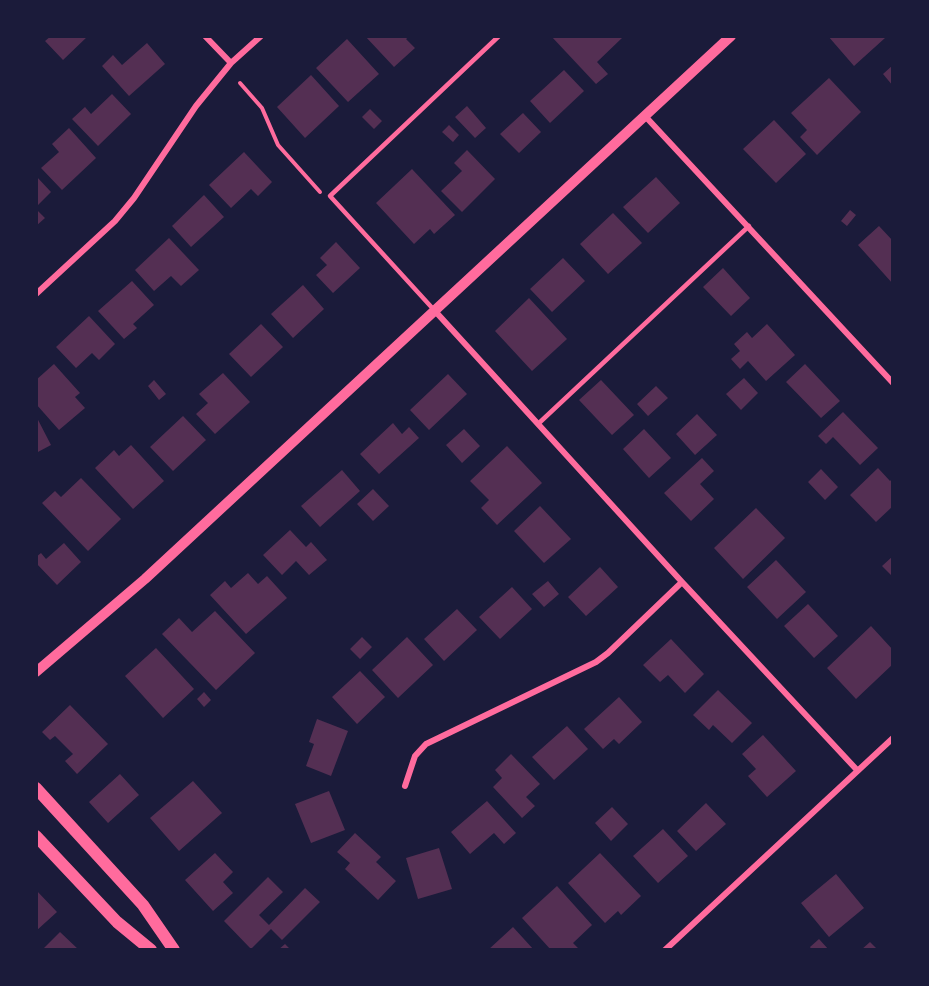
<!DOCTYPE html>
<html>
<head>
<meta charset="utf-8">
<style>
  body { margin:0 }
  #map { position:relative; width:929px; height:986px; overflow:hidden; background:#1b1b3a; font-family:"Archivo Narrow",sans-serif }
  canvas { display:block }
  .frame { position:absolute; inset:0; border:38px solid #1b1b3a; pointer-events:none }
</style>
</head>
<body>
<div id="map">
<canvas width="929" height="986"></canvas>
<div class="frame"></div>
</div>
<script>
const ctx = document.querySelector('canvas').getContext('2d');
ctx.lineJoin = 'round';
function fillPath(path, color) {
  ctx.fillStyle = color;
  ctx.fill(path, 'evenodd');
}
function strokePath(path, color, width, dash) {
  ctx.strokeStyle = color;
  ctx.lineWidth = width;
  ctx.lineCap = dash ? 'butt' : 'round';
  ctx.setLineDash(dash || []);
  ctx.stroke(path);
}
fillPath(new Path2D(`
  M51,36H88L63,60L45,41Z
  M365,36H410L406,39L415,48L394,67Z
  M551,36H620L622,38L597,62L608,74L596,84Z
  M828,36H884L885,38L854,66Z
  M347,39L379,74L348,102L316,68Z
  M147,43L165,64L129,96L102,66L113,55L122,65Z
  M893,65V86L883,74Z
  M564,70L584,91L550,123L530,101Z
  M311,75L339,106L305,138L277,107Z
  M829,78L861,112L817,155L800,137L807,130L791,113Z
  M112,94L131,114L98,146L72,119L85,107L91,114Z
  M467,106L486,128L475,138L455,117Z
  M370,109L382,121L374,129L362,117Z
  M523,113L541,132L519,153L500,134Z
  M774,120L806,154L776,183L743,149Z
  M449,125L459,135L453,142L442,132Z
  M69,128L96,158L62,190L41,168L59,152L52,144Z
  M467,150L495,179L462,212L441,191L462,171L454,163Z
  M244,152L272,182L258,196L251,189L231,208L209,185Z
  M412,169L455,215L434,234L430,229L414,244L376,203Z
  M36,176L51,192L36,207Z
  M656,177L680,203L648,233L623,207Z
  M204,195L224,217L191,247L172,226Z
  M36,209L45,218L36,226Z
  M850,210L856,215L847,226L841,221Z
  M613,213L642,243L608,274L580,244Z
  M879,226L893,241V284L858,245Z
  M169,238L199,270L181,286L171,276L154,291L135,270Z
  M336,242L360,268L333,293L316,275L327,265L320,258Z
  M563,258L585,281L552,312L530,289Z
  M723,268L750,298L731,316L703,287Z
  M132,281L154,305L133,324L137,328L124,339L98,311Z
  M303,285L324,309L293,338L271,314Z
  M529,298L567,339L532,371L495,331Z
  M89,316L115,344L99,360L92,353L76,368L56,347Z
  M261,324L283,347L251,377L229,354Z
  M767,324L795,355L766,381L748,361L740,369L731,359L740,351L734,344L747,332L752,338Z
  M54,364L80,393L75,397L85,408L59,430L36,404V380Z
  M805,364L840,401L821,418L786,382Z
  M223,373L250,402L215,434L196,414L208,403L199,394Z
  M448,374L467,394L429,430L410,410Z
  M744,378L758,393L741,410L726,394Z
  M154,380L166,394L159,400L148,386Z
  M601,380L634,415L612,435L579,400Z
  M656,386L668,398L648,416L637,404Z
  M843,412L878,448L860,465L833,437L826,444L818,436Z
  M697,414L717,435L695,455L676,434Z
  M36,416L51,445L36,453Z
  M183,416L206,440L173,471L150,447Z
  M393,423L402,434L409,427L419,438L379,474L360,454Z
  M464,429L480,446L462,463L446,445Z
  M644,429L671,458L649,478L623,449Z
  M131,445L164,481L133,509L95,468L114,450L119,456Z
  M507,446L542,483L497,525L481,508L489,500L470,481Z
  M702,458L714,471L700,484L714,499L691,521L664,493Z
  M878,468L890,481L893,478V506L876,522L850,495Z
  M821,469L838,487L825,500L808,482Z
  M342,470L360,491L320,527L301,506Z
  M81,478L121,519L88,551L42,503L55,491L61,497Z
  M373,489L389,506L373,521L357,504Z
  M540,506L571,539L544,563L514,531Z
  M756,508L785,538L743,579L714,548Z
  M290,530L306,547L311,542L327,560L309,575L296,561L282,575L263,555Z
  M64,543L81,562L57,585L36,563V557L41,553L46,559Z
  M893,556V577L882,566Z
  M776,560L806,592L777,619L747,587Z
  M600,567L618,587L586,616L568,597Z
  M248,573L258,584L267,576L287,598L246,634L210,595L225,581L231,588Z
  M548,581L559,594L544,607L532,594Z
  M512,587L532,609L500,639L479,617Z
  M808,604L838,636L814,658L784,626Z
  M457,609L477,630L444,661L424,639Z
  M215,611L255,653L216,690L162,634L179,618L192,632Z
  M871,626L893,650V664L856,699L827,668Z
  M362,637L372,647L360,659L350,649Z
  M407,637L433,665L398,698L372,670Z
  M671,639L704,674L685,693L668,675L660,682L643,665Z
  M156,648L194,689L163,718L125,676Z
  M360,671L385,697L357,724L332,697Z
  M718,690L752,723L732,743L713,725L709,730L693,715Z
  M204,692L211,700L204,707L197,699Z
  M619,697L642,722L619,744L614,739L603,749L584,729Z
  M70,705L108,744L77,774L65,761L73,754L55,736L50,740L42,732Z
  M317,719L348,731L331,776L306,766L314,744L309,742Z
  M567,726L588,749L554,780L532,757Z
  M763,735L796,771L767,797L748,776L756,769L742,754Z
  M511,754L540,784L526,797L535,806L522,818L493,787L502,778L495,770Z
  M120,774L139,795L108,823L89,802Z
  M193,781L222,813L179,851L150,818Z
  M329,791L345,830L311,843L295,804Z
  M487,801L516,833L504,844L494,833L470,854L451,832Z
  M706,803L726,824L696,851L677,831Z
  M612,807L628,824L611,841L595,823Z
  M663,829L688,856L658,883L633,856Z
  M355,833L381,857L376,862L396,881L378,900L345,869L350,863L337,852Z
  M439,848L452,889L418,899L406,858Z
  M215,853L233,872L223,882L233,893L213,911L185,880Z
  M600,853L641,896L621,915L618,911L605,923L568,883Z
  M836,874L864,908L829,937L801,903Z
  M268,877L283,892L259,915L269,925L305,888L320,902L282,940L271,929L251,949L224,921Z
  M557,886L592,925L573,943L580,950H551L522,918Z
  M36,890L57,912L36,931Z
  M513,927L534,950H488Z
  M60,932L79,950H42Z
  M819,939L829,950H812L810,947Z
  M870,942L878,950H861Z
  M285,944L291,950H278Z`), '#542f53');
strokePath(new Path2D(`
  M240,83L262,108L278,145L320,192`), '#ff6b9d', 4);
strokePath(new Path2D(`
  M435,311L330,196L499,36
  M538,424L749,226`), '#ff6b9d', 4.5);
strokePath(new Path2D(`
  M205,36L231,63
  M645,116L893,383
  M36,294L115,221L134,198L196,106L231,63L261,36
  M435,311L682,582L857,770
  M405,786L415,756L426,744L596,662L608,653L682,582
  M665,950L893,738`), '#ff6b9d', 6);
strokePath(new Path2D(`
  M36,672L145,579L731,36`), '#ff6b9d', 10);
strokePath(new Path2D(`
  M36,788L143,905L174,950
  M36,836L117,922L151,950`), '#ff6b9d', 12);
</script>
</body>
</html>
